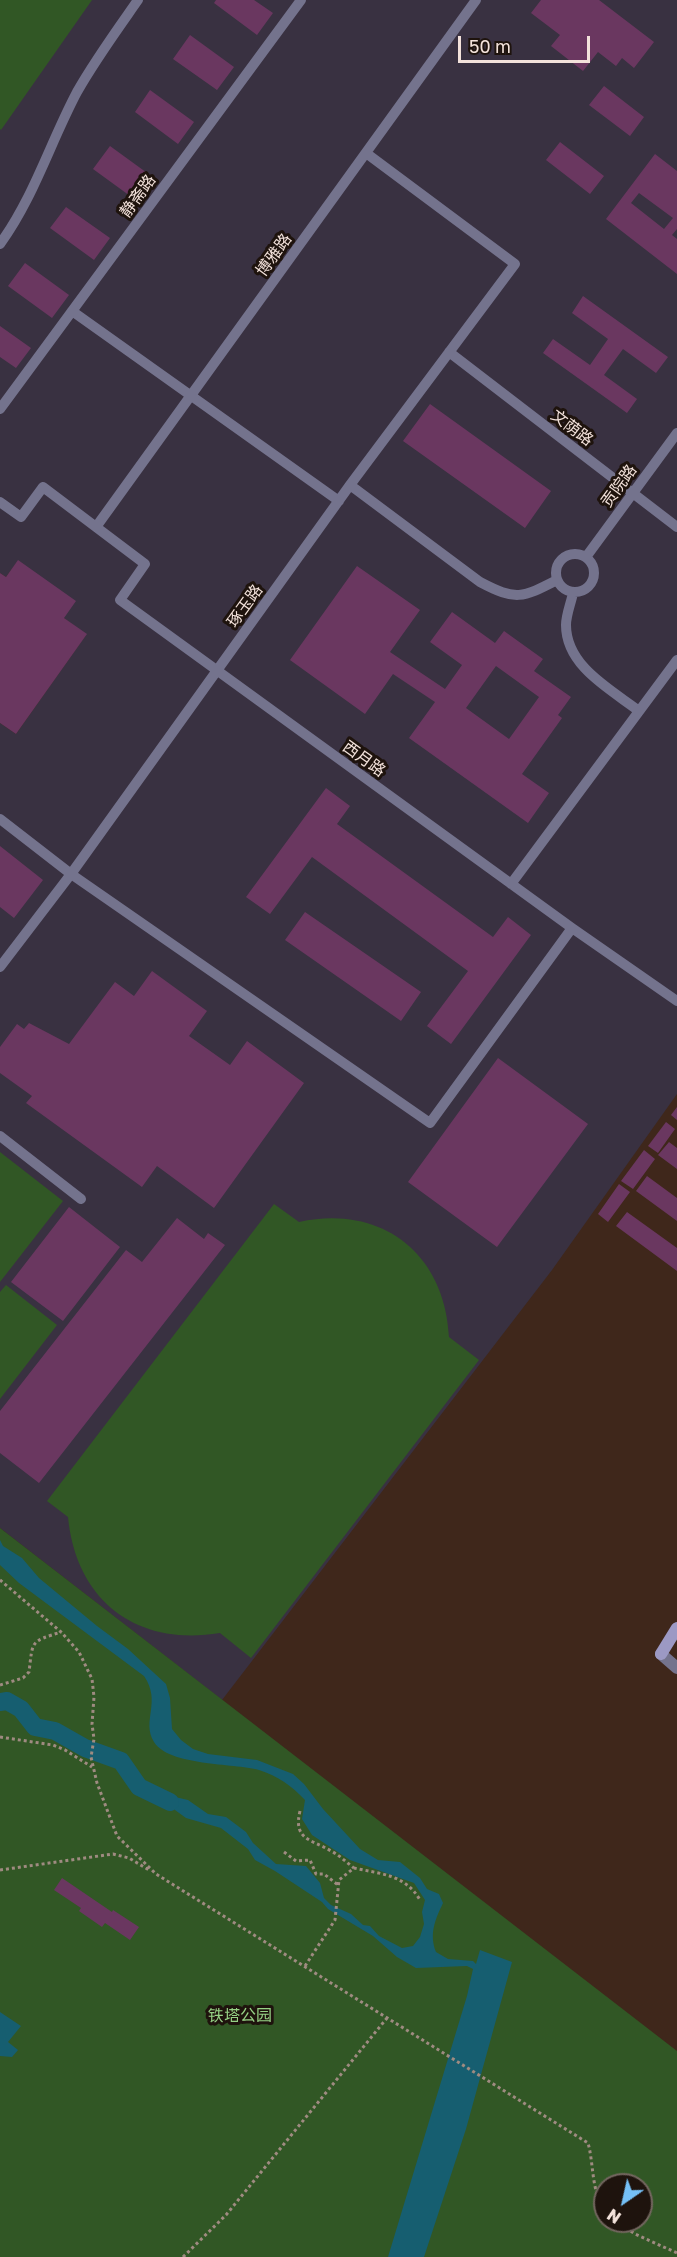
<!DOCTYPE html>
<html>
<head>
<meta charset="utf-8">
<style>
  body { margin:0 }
  #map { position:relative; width:677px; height:2257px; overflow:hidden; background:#3f271b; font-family:"Golos Text",sans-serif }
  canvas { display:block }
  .north { position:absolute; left:593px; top:2173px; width:60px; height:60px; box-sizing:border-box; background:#1e130d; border:2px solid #73665f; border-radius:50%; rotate:214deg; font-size:16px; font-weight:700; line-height:24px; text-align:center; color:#f3e2db }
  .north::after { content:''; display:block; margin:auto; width:21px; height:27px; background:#75c0f6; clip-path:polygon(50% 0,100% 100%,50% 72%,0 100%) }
  .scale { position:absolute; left:458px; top:36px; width:132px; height:27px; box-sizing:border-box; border:3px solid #f3e2db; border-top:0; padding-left:8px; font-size:18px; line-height:21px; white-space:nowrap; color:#f3e2db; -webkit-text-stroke:4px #1e130d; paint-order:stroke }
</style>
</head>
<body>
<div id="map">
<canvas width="677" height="2257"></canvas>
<div class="north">N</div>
<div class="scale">50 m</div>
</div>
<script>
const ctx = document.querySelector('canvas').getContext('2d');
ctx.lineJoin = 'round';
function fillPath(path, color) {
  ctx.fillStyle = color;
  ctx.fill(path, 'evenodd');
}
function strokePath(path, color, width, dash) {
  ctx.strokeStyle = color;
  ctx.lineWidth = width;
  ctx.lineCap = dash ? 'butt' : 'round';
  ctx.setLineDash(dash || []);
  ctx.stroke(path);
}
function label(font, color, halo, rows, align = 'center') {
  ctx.font = font + ' "Golos Text","Noto Sans SC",sans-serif';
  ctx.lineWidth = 6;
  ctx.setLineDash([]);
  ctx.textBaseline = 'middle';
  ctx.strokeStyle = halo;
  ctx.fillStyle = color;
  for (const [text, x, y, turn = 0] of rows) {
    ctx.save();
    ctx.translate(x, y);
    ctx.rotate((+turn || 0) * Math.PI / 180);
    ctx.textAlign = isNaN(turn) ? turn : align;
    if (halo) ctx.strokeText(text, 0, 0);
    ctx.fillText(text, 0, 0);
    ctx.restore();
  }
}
fillPath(new Path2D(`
  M0,0H677V1094L552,1270L222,1700L0,1528V723L16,734L86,635L64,618L18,561L6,577L0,573Z`), '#393141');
fillPath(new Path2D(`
  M0,0H92L1,130L0,129Z
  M0,1152L63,1201L0,1282Z
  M274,1204L299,1222C381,1204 445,1253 449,1337L479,1360L251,1658L220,1633C137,1647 76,1601 68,1517L47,1501Z
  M6,1285L57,1325L0,1399V1292Z
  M0,1528L677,2051V2257H0ZM605,2185H641V2221H605Z`), '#315725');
fillPath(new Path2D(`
  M0,1540L3,1546L22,1558L39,1578L97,1626L128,1649L166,1684L170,1698L172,1729L181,1740L193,1749L208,1754L257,1760L293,1774L304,1784L323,1809L360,1849L378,1860L400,1862L420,1878L427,1889L439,1894L443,1903C435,1920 429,1934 436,1952L448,1959L473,1961L476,1964L480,1950L512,1962L466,2129L424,2257H388L467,1996L473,1969L467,1966L416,1968L397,1957L373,1936L328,1909L322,1902L275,1871L255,1860L248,1849L221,1828L186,1818L175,1810L170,1802L175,1797L188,1800L208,1814L226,1817L246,1832L253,1843L276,1864L306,1866L320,1883L324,1898L331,1905L351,1914L363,1925L370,1926L379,1936L402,1948L413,1946L420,1937L424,1924L422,1912L425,1900L414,1883L350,1860L312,1835L302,1819L305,1800C292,1786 278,1776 259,1770C233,1763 169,1766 154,1742C141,1721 162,1702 144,1676L19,1583L0,1565Z
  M0,2012L21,2026L8,2042L18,2050L12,2057L0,2056Z`), '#165e70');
strokePath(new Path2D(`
  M0,1702L7,1701L21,1709L35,1727L55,1731L85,1748L121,1761L139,1787L170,1802`), '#165e70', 18);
fillPath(new Path2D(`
  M216,0H254L273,13L257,35L214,3Z
  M541,0H599L654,42L634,68L622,58L616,66L598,52L583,71L551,46L560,35L531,13Z
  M190,35L234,67L217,90L173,59Z
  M604,86L644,117L630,136L589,105Z
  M150,90L194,122L178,144L135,112Z
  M560,142L604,176L590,194L546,160Z
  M110,146L154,178L137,201L93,169Z
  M655,154L677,171V229L672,235L677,239V274L606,219ZM639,193L673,218L664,229L631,203Z
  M66,207L110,238L94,260L50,228Z
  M25,263L69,295L52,318L8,286Z
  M583,296L668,357L656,373L623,349L604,375L637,399L627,413L543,353L553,339L590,365L608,339L572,313Z
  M0,326L31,348L16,368L0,357Z
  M430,404L551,491L525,528L403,441Z
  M18,560L76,601L64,618L87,634L16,734L0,723V573L6,577Z
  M357,566L420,610L390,652L445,689L462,665L430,642L452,612L495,643L504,631L543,659L534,671L571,697L558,715L562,718L522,774L549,793L528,823L409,738L435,702L393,674L365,714L290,660ZM496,666L539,697L509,739L466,708Z
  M326,788L350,806L337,824L493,937L508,917L531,935L451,1044L427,1026L468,971L312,857L270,914L246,897Z
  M0,846L43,880L14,918L0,907Z
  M305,912L421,992L401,1021L285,940Z
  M152,971L207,1011L189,1036L230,1065L247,1041L304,1083L214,1208L157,1166L142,1187L26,1103L32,1096L0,1073V1047L17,1024L24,1029L29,1023L69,1044L115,982L134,996Z
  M498,1058L588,1124L497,1247L408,1182Z
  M677,1107V1120L671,1115Z
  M666,1122L675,1129L658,1153L648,1146Z
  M669,1142L677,1148V1169L658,1155Z
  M644,1150L655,1159L633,1189L621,1181Z
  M647,1176L677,1198V1221L636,1191Z
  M619,1184L630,1192L608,1222L598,1214Z
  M69,1207L120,1247L63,1321L11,1282Z
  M627,1212L677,1248V1271L616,1226Z
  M177,1218L204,1239L208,1233L225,1245L39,1483L0,1453V1411L126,1250L142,1262Z
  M62,1878L112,1912L113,1910L139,1927L130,1940L105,1923L102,1927L79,1911L81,1908L54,1890Z`), '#6a3760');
strokePath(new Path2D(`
  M0,1580L61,1632L79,1652L92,1679L94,1697L92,1724L94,1739L91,1757L97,1783L117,1836L156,1874L588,2143C594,2164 591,2192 605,2210
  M0,1685L23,1678L29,1672C33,1640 30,1642 61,1632
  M0,1737L53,1745L65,1750L92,1767
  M300,1811C293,1840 311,1839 331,1851C339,1855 346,1862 354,1868
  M284,1852L296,1861L310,1860L316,1874H324L338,1885
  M0,1870L113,1854L129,1858L149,1870
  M305,1966L335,1920L339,1880L354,1868C380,1874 405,1874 420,1900
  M616,2221L635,2234L677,2253
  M183,2257L226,2215L387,2018`), '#9f8b81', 3, [3, 3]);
strokePath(new Path2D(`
  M0,244C34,197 50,143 77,92C95,60 117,30 138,0
  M72,311L339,501
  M449,352L677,527
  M0,409L301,0
  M350,485L480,582C516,601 522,598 557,580
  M0,502L21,517L43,487L145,564L120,600L572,928L677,1001
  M96,527L476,0
  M556 573a19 19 0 1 1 38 0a19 19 0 1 1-38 0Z
  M586,557L677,433
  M573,593C571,603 566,615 566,625C566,666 610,689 639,711
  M0,819L71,874L430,1123L572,928
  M511,884L677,660
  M0,967L71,874L350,485L515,264L366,153
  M0,1136L81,1199`), '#74738d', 10);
strokePath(new Path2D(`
  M661,1654L677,1668`), '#74738d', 12);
strokePath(new Path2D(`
  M661,1654L677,1628`), '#9c99c4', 12);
label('16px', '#f3e2db', '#1e130d', [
  ["静斋路",138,196,-54],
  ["博雅路",274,255,-54],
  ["文荫路",572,428,37],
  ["贡院路",619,486,-54],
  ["琢玉路",245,606,-54],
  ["西月路",364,759,36]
]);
label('16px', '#96d285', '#1e130d', [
  ["铁塔公园",240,2016]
]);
</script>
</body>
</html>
